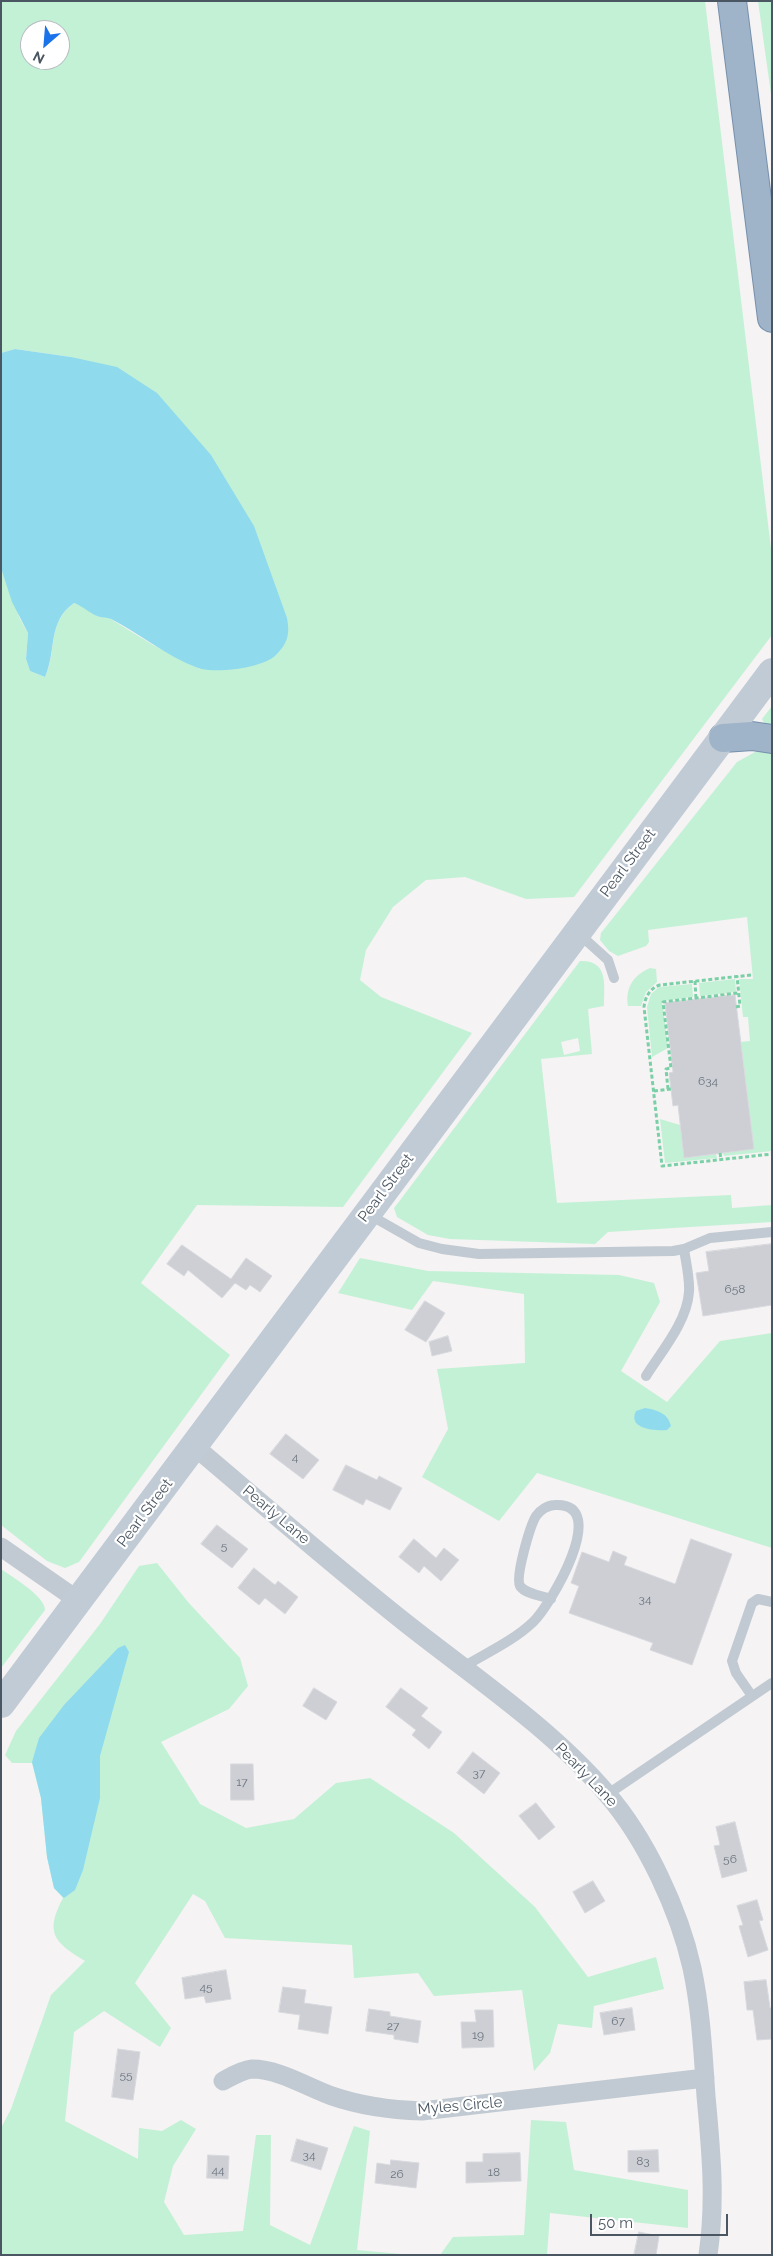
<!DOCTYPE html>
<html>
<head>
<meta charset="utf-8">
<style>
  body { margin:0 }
  #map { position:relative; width:773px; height:2256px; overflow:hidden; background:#f5f3f3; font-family:Raleway,sans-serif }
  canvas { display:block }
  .frame { position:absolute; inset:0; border:2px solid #4a5661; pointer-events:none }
  .north { position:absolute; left:20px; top:20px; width:50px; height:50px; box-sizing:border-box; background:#fff; border:1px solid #b7bbc0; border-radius:50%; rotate:207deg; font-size:14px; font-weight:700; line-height:20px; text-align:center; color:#4a5661 }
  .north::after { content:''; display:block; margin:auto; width:18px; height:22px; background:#1a73e8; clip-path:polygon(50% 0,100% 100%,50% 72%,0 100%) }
  .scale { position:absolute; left:590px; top:2214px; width:138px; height:22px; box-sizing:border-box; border:2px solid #4a5661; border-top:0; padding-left:6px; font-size:15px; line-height:18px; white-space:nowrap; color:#4a5661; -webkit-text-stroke:4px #fff; paint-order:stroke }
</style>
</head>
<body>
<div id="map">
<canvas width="773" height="2256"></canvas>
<div class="frame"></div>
<div class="north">N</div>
<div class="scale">50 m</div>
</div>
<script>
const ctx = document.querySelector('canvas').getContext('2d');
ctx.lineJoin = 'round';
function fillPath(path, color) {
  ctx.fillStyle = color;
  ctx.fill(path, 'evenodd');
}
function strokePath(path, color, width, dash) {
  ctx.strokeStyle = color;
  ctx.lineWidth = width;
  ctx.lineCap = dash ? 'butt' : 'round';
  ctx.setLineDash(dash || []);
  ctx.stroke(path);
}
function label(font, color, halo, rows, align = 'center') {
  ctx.font = font + ' Raleway,sans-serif';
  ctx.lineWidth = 4.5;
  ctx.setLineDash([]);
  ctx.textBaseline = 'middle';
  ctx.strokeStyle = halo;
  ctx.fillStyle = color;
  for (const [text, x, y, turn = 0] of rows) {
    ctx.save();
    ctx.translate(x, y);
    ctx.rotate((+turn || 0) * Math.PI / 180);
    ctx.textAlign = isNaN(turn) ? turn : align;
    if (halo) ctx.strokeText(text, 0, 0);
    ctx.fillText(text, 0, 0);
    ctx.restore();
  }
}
fillPath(new Path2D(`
  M1,1H705L772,557V635L574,897L526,899L465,877L426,880L393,907L366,950L360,980L381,997L472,1033L343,1207L197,1205L141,1283L230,1355L79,1562L65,1568L47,1561L1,1525V568L20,619L28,633L26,659L30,671L45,677C58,649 46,624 74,603L90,610L97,616L109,618L153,645L200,669L71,357L15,349L1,353ZM30,30H60V60H30Z
  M758,1H772V101Z
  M772,706V728L766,727L762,719Z
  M765,750L772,751V1151L724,1156L723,1153L754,1149L741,1042L750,1041L748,1017H743L739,979H753L747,917L648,930L649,942L646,946L618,956L609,951L600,940L601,933L737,762L755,752Z
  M580,961C609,960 604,985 604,1006L588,1009L592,1054L541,1059L557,1203L731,1195L732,1208L772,1205V1222L608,1232L595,1244L450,1239L428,1235L397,1217L394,1208L398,1203ZM578,1038L580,1051L564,1055L561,1042Z
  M650,968L656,969L657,982L646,992L641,1006H628C625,989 633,975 650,968Z
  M735,979L736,992L700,996L699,983Z
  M692,984L693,997L662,1001L668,1048L652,1057L647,1007L651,994L659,987Z
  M660,1119L680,1125L684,1158L716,1154L717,1158L665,1163Z
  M360,1258L428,1271L619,1275L654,1283L660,1302L621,1371L667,1402L720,1341L772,1333V1548L537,1473L499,1521L422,1477L448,1429L437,1369L525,1363L524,1294L433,1281L412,1310L338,1293Z
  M157,1563L188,1602L240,1658L248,1686L229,1709L161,1742L200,1804L246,1828L294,1819L336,1783L370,1778L454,1833L535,1907L588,1977L656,1957L664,1989L594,2006L592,2028L558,2024L550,2053L534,2071L522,1990L434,1996L418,1973L354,1978L352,1945L225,1938L205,1901L193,1894L135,1983L171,2028L160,2047L104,2011L74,2032L65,2121L138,2159L139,2128L162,2131L181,2120L196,2129L173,2166L164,2202L184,2235L243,2231L256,2135H271L270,2225L310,2245L354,2126L370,2131L357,2250L412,2255H1V2128L11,2109L51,1995L85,1961C53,1942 45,1932 63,1898L54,1888L47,1857L41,1798L32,1763H12L5,1755L16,1731L100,1624L139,1566Z
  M1,1569C12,1577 45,1596 45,1610L1,1668Z
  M531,2120L566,2122L574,2170L688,2190V2228L550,2213L547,2255H440L453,2237L524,2235Z`), '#c3f1d5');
fillPath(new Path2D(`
  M15,349L71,357L117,367L157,393L211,455L254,526L287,618C290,634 288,643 276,655C263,668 216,674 198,668C167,657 141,634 111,619C107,617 101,618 97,616C88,612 84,607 74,603C47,622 57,650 45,677L30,671L26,659L28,633L12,602L1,568V353Z
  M645,1408C657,1410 668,1413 671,1426L667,1430C655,1431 627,1429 636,1411Z
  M125,1645L129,1652L100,1756V1798L83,1870L75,1890L64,1898L54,1888L47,1857L41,1798L32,1762L39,1738L64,1705L118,1648Z`), '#90daee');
const building = new Path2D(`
  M735,995L754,1149L684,1158L678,1105L673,1106L669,1073L673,1072L665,1003Z
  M772,1244V1305L703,1316L696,1273L709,1271L706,1252Z
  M182,1245L231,1279L246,1258L272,1276L260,1292L250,1285L246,1290L235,1283L222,1298L188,1270L184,1276L167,1264Z
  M425,1301L445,1313L426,1342L405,1330Z
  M448,1336L452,1351L432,1356L429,1342Z
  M286,1434L319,1460L303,1479L270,1454Z
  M346,1465L377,1480L379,1476L402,1488L390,1510L366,1499L363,1505L333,1490Z
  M217,1525L248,1549L232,1568L201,1544Z
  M414,1539L436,1558L444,1548L459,1560L441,1581L424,1566L419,1573L399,1557Z
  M691,1539L732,1554L692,1665L650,1650L653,1643L569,1613L579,1586L571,1583L582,1552L609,1562L613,1551L627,1557L624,1565L675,1584Z
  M254,1568L275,1585L278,1581L298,1597L285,1614L265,1598L259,1605L238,1588Z
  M314,1688L337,1702L326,1720L303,1706Z
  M401,1688L428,1708L421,1716L442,1732L429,1749L412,1735L416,1730L386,1707Z
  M473,1752L500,1773L484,1794L457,1773Z
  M231,1764H253L254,1800H231Z
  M536,1803L555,1827L539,1840L519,1816Z
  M735,1822L747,1871L722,1878L714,1846L720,1845L716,1827Z
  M593,1881L605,1901L585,1913L573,1892Z
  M757,1900L763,1920L759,1921L768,1950L748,1957L739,1926L743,1925L737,1906Z
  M226,1970L231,1999L206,2003L204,1996L185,1999L182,1978Z
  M766,1980L770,2008H772V2039L757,2040L753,2010H747L744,1982Z
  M283,1987L306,1990L304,2003L332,2007L328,2034L298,2029L300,2015L279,2012Z
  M632,2008L635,2030L604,2035L600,2013Z
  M369,2009L390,2012V2016L421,2021L418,2043L394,2039V2035L366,2031Z
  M475,2010H493L494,2047L462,2048L461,2022H476Z
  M118,2049L140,2052L133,2100L112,2097Z
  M297,2139L328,2148L321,2170L291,2161Z
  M658,2150L659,2172H628V2151Z
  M520,2153L521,2181L466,2183V2162H483V2154Z
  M208,2155L229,2156L228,2179L207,2178Z
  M391,2160L419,2163L416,2188L375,2183L377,2163L390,2165Z
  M639,2232L659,2236L656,2255H634Z`);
fillPath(building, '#cdcfd5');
strokePath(building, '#d7d9de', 1);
const trunk = new Path2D(`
  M732,1L772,318
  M723,738L752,736L772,739`);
strokePath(trunk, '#7690ad', 30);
strokePath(new Path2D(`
  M751,975L660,985C650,988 645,997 644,1007L662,1166L772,1154
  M695,981L696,999
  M736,1007L740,1006L737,976
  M668,1089L666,1069L671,1068L663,1002L738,993
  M654,1091L671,1089
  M720,1153L721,1159`), '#7ad0a6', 3, [4, 2.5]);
strokePath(new Path2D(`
  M578,933L608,960L614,978
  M368,1214L419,1243L442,1249L479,1254L673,1251L684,1249L710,1238L772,1232
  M646,1376C661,1352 687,1322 689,1292C690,1279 686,1263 684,1249
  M463,1667C486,1653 513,1641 533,1622C550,1606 612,1502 555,1505C548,1505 540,1510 536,1516C530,1526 515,1577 520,1586C525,1594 543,1596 551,1599
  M752,1696L736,1673L732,1661L752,1603L758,1599L772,1602
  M608,1794L772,1683`), '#c1cad2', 10);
strokePath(new Path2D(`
  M194,1446C265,1506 335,1567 407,1624C474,1677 552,1729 607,1794C646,1839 679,1910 692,1968C701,2010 703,2053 706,2096C711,2150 716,2201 708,2255
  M1,1547L79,1601
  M223,2081C232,2076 242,2070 252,2069C279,2069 307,2087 332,2096C361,2106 391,2110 422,2111L705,2078`), '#c1cad2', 19);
strokePath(new Path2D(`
  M1,1704L772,672`), '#c1cbd6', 28);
strokePath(trunk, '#9fb4c9', 28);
label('12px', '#6b747e', null, [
  ["634",708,1081],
  ["658",735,1289],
  ["4",295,1457],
  ["5",224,1546],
  ["34",645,1599],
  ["37",479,1773],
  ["17",242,1782],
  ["56",730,1859],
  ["45",206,1987],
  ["67",618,2021],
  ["27",393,2026],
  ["19",478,2035],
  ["55",126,2075],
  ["34",309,2155],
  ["83",643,2161],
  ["44",218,2170],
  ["18",494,2172],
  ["26",397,2174]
]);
label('15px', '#4a5661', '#fff', [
  ["Pearl Street",628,863,-53],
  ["Pearl Street",386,1188,-53],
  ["Pearl Street",145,1513,-53],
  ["Pearly Lane",276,1515,40],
  ["Pearly Lane",586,1775,46],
  ["Myles Circle",460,2106,-5]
]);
</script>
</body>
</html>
